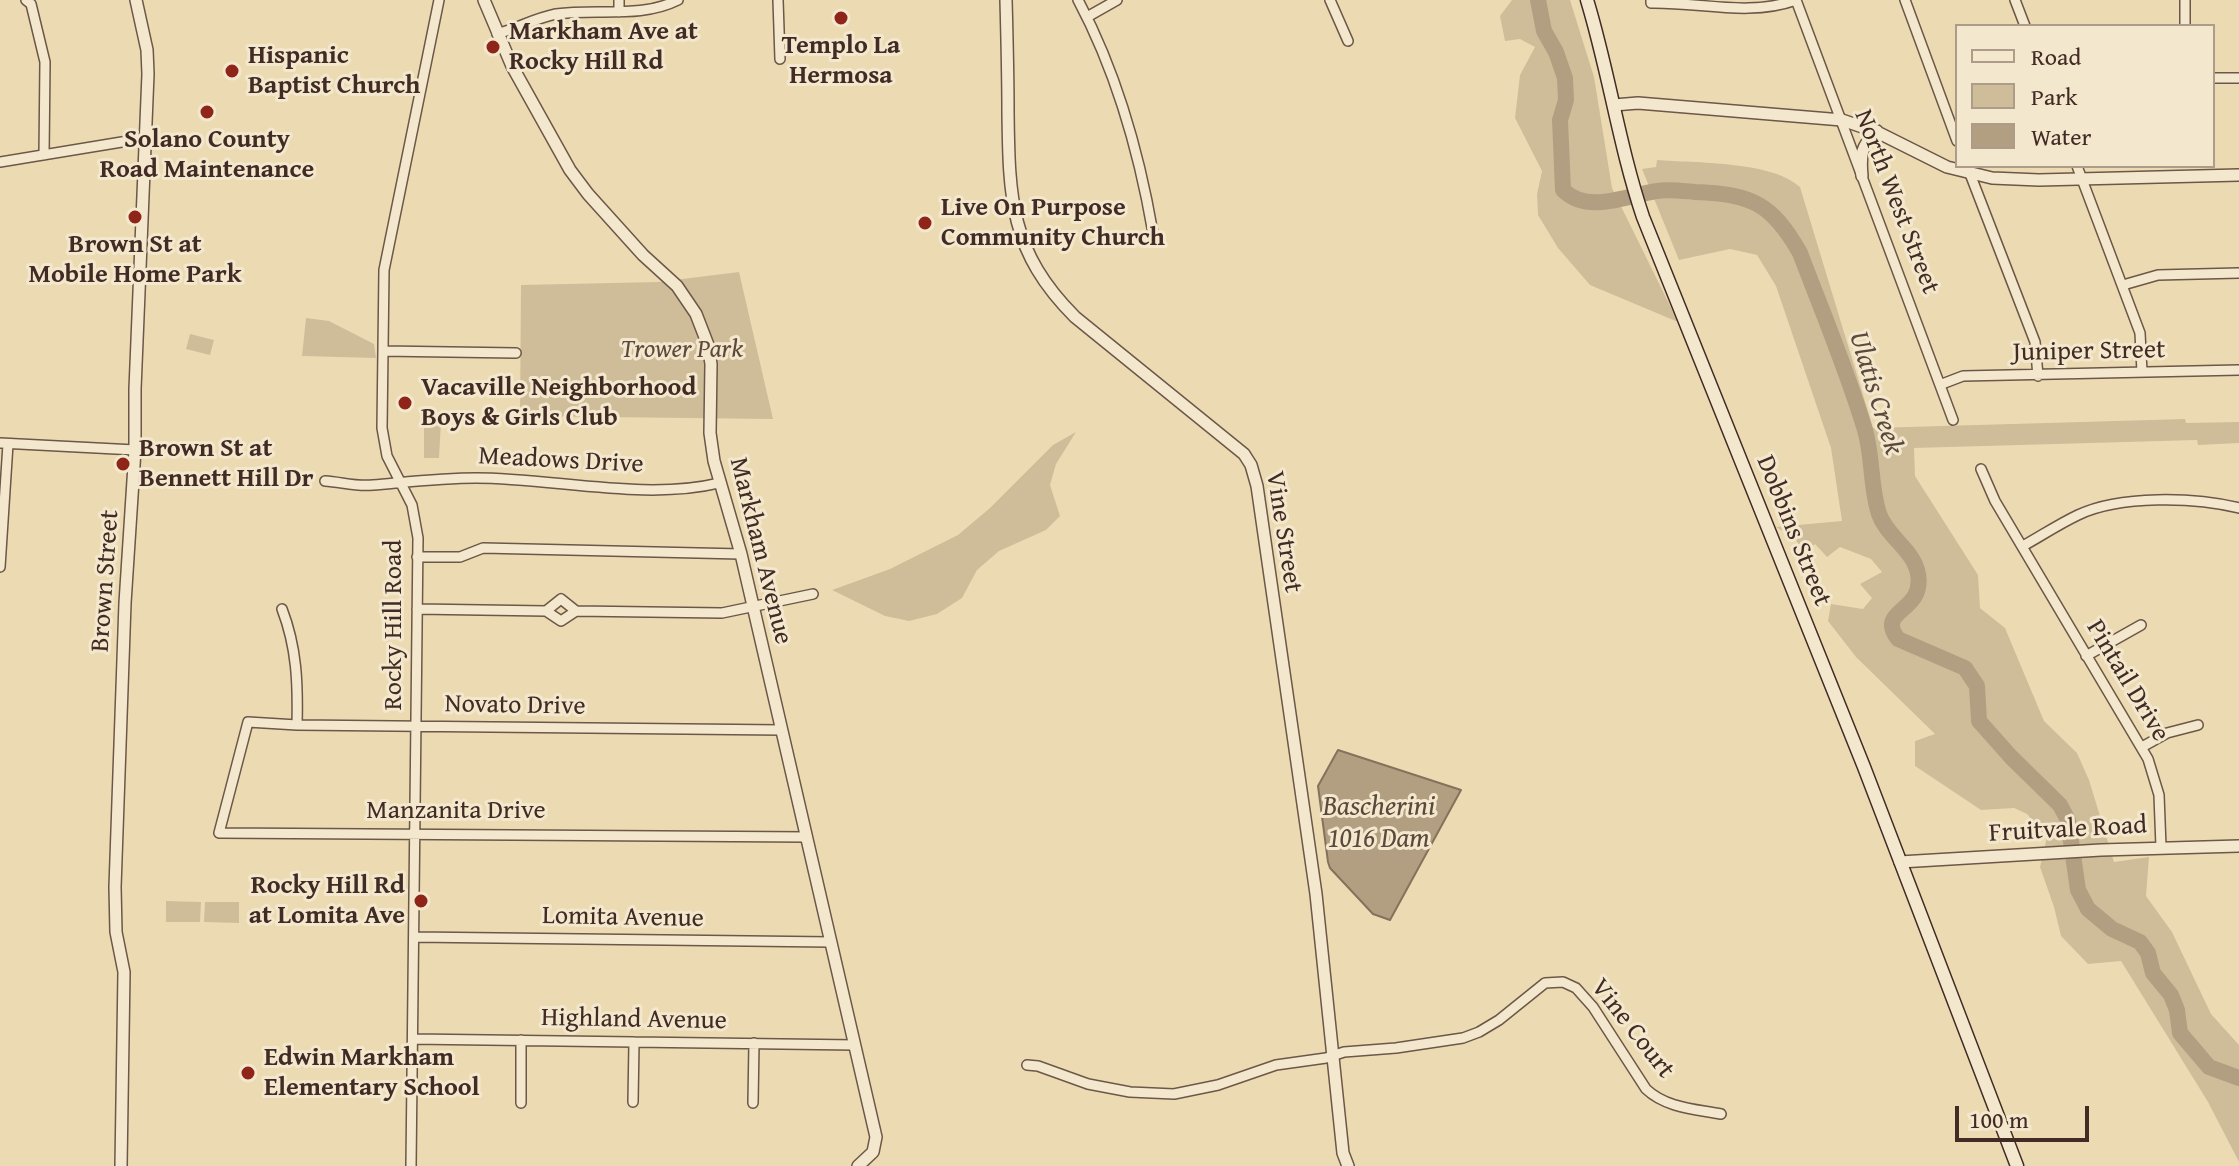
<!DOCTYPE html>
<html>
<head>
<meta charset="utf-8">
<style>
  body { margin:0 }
  #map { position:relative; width:2239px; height:1166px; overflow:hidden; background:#ecdbb2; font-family:"Gentium Book Plus",serif }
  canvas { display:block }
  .legend { position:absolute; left:1955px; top:24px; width:260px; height:144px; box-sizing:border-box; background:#f3e8cd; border:2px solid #ac9c89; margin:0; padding:10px 14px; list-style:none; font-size:24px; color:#412b24 }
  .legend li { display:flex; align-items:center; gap:16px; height:40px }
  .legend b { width:40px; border:2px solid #ac9c89 }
  .scale { position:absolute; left:1955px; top:1106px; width:134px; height:36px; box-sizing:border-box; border:4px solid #412b24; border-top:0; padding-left:10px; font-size:24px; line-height:28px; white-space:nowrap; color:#412b24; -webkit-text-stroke:6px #f3e8cd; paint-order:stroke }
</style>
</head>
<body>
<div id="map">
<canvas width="2239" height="1166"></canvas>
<ul class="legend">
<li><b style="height:10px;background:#f3e8cd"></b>Road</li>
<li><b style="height:22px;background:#cfbd9a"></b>Park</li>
<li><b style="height:22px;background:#b29f82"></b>Water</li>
</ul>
<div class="scale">100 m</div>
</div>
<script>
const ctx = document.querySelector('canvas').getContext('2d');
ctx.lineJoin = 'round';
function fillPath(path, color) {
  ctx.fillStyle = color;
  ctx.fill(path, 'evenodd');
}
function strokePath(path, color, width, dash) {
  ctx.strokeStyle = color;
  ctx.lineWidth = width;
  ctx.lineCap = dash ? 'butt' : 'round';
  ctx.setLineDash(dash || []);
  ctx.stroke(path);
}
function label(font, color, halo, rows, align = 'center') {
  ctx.font = font + ' "Gentium Book Plus",serif';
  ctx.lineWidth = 6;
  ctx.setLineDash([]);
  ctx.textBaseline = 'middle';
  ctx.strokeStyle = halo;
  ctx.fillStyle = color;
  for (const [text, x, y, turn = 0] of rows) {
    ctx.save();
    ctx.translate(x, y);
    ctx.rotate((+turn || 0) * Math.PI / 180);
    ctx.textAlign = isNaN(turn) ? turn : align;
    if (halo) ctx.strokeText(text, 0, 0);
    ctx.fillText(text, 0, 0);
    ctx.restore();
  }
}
fillPath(new Path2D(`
  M1512,0H1570L1594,77L1612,188L1678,322L1590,285L1558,248L1538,215L1537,194L1542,171L1515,118L1520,75L1535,47L1520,39L1505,41L1500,16Z
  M1657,160C1695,163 1772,161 1800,187L1873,428L2185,419L2186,423L2239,422V443L2198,445L2197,440L1914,448L1915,476L1978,575L1980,608L2005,628L2044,721L2077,753L2089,780L2114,862L2149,857L2146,896L2172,932L2211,1014L2239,1045V1162L2208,1102L2121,961L2088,964L2061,936L2054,907L2040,867L2047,837L2027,814L2014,808L1981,810L1915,766V741L1935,734L1856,657L1828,621L1831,604L1863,609L1872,598L1860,584L1882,572L1871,559L1840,547L1827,557L1815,544L1804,554L1795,538L1776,527L1842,521L1831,448L1776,286L1757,255L1730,249L1679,260L1642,169L1656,167Z
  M739,272L773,419L520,416L521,285L658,282Z
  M306,318L329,321L374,344L376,358L302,356Z
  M190,334L214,340L210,355L186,349Z
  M424,422H441L439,458H424Z
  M1076,432L1056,464L1050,485L1060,516L1046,530L999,551L977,570L962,598L937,614L909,621L885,616L832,590L890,569L958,535L990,508L1053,445Z
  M166,901L201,902L200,922H166Z
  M205,902H239V923L204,922Z`), '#cfbd9a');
const water = new Path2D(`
  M1338,750L1461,790L1390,920L1373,914L1330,868L1328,862L1318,786Z`);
fillPath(water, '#b29f82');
strokePath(water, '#85715c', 2);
strokePath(new Path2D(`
  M1538,0L1544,31L1556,52L1565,78L1566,100L1560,120L1563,190C1589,215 1626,195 1657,191C1669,189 1683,191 1695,192C1751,194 1772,203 1800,253C1822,311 1847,370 1865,430C1873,457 1870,486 1879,514C1887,537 1914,550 1918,574C1925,613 1875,609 1898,639L1965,668L1977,686L1979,721L2011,757L2060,805L2068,820L2078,890L2088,909L2112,929L2140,942L2148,953L2153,973L2171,995L2177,1010L2180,1033L2209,1067L2239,1078`), '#b29f82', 16);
const minor = new Path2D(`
  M26,0L31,4L45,62L44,155
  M619,0V12
  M778,0L780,59
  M1078,0C1117,73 1139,152 1153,233
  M1330,0L1348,41
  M1651,0V3C1701,2 1748,17 1796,0
  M1796,0L1953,420
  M1905,0L1957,141
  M2015,0L2025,26
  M2185,0V26
  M1087,17L1117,0
  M497,34C517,28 536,18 556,14C597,8 640,19 678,0
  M2213,78H2239
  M0,162L146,138
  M1967,166L2035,342L2038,376
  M2077,166L2140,333L2142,372
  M2123,285L2158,275L2239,273
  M383,351L516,353
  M1942,384L1963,376L2239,370
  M0,443L135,450
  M1981,469L1995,501L2148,759L2159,795L2161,847
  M325,481C341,482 357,487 373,485C408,482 442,478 476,478C553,478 645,501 719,483
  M2023,546C2041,536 2059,524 2078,515C2120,495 2194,497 2239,508
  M417,557H460L483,548L741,554
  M0,567L8,444
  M282,609C297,648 298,684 297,725
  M417,609L546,611L561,621L576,611
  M546,611L561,599L576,611L722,613L813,594
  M2086,656L2141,625
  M782,730L297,725L248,722L219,833L807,837
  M2142,747L2167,733L2198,725
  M414,937L831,942
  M413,1039L855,1045
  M1027,1065L1038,1066L1088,1084L1130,1092L1174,1094L1218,1085L1276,1065L1326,1058L1344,1052L1396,1048L1463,1038L1479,1032L1499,1020L1545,983L1563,982L1576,988L1593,1007L1646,1089C1666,1108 1695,1109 1721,1114
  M633,1102L634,1042
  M521,1103V1040
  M753,1103L754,1043
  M411,1166L418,538L412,505L387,456L382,428L384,270L439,0`);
const tertiary = new Path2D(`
  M484,0L512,66L570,170L588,194L643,255L677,286L696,314L708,345L711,364L710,433L714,461L741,554L876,1137L873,1152L858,1166
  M1006,0C1007,37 1008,75 1008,112C1009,198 1010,252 1075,317L1244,454L1251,465L1257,486L1316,894L1343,1153L1348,1166
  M1614,105L1638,103L1842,120L1877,132L1947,167L1992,178L2039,180L2239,175
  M1862,176C1860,155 1861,146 1877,131
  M1900,862L2101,850L2239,846
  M121,1166L124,972L116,932L115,887L125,603L135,450V389L148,74L147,50L136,0`);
const secondary = new Path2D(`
  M1587,0C1609,72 1619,146 1643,217L1864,767L2017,1166`);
strokePath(minor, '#6c5748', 12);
strokePath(tertiary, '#6c5748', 14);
strokePath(secondary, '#412b24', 15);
strokePath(minor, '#f3e8cd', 9);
strokePath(tertiary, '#f3e8cd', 11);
strokePath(secondary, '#f3e8cd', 12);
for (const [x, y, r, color] of [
  [841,18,8,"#8f2418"],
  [493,47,8,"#8f2418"],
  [232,71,8,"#8f2418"],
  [207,112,8,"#8f2418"],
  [135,217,8,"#8f2418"],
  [925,223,8,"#8f2418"],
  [405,403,8,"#8f2418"],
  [123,464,8,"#8f2418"],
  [421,901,8,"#8f2418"],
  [248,1073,8,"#8f2418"]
]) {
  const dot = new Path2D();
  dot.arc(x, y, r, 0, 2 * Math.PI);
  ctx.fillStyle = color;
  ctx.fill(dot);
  strokePath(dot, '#f3e8cd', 3);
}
label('bold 26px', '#412b24', '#f3e8cd', [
  ["Markham Ave at",509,32],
  ["Rocky Hill Rd",509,62],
  ["Templo La",841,46,"center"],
  ["Hermosa",841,76,"center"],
  ["Hispanic",248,56],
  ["Baptist Church",248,86],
  ["Solano County",207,140,"center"],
  ["Road Maintenance",207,170,"center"],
  ["Live On Purpose",941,208],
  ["Community Church",941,238],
  ["Brown St at",135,245,"center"],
  ["Mobile Home Park",135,275,"center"],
  ["Vacaville Neighborhood",421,388],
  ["Boys & Girls Club",421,418],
  ["Brown St at",139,449],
  ["Bennett Hill Dr",139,479],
  ["Rocky Hill Rd",405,886,"right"],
  ["at Lomita Ave",405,916,"right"],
  ["Edwin Markham",264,1058],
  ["Elementary School",264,1088]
], 'left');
label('26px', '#412b24', '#f3e8cd', [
  ["North West Street",1896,202,69],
  ["Juniper Street",2089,352,-1],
  ["Meadows Drive",561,461,3],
  ["Dobbins Street",1793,531,68],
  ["Vine Street",1283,532,81],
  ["Markham Avenue",760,551,76],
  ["Brown Street",106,581,-86],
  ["Rocky Hill Road",394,625,-90],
  ["Pintail Drive",2127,681,59],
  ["Novato Drive",515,706,1],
  ["Manzanita Drive",456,811],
  ["Fruitvale Road",2068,830,-3],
  ["Lomita Avenue",623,918,1],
  ["Highland Avenue",634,1020,1],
  ["Vine Court",1632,1029,52]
]);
label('italic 26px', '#5d483c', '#f3e8cd', [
  ["Trower Park",682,350]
]);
label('italic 28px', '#5d483c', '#f3e8cd', [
  ["Ulatis Creek",1875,393,73],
  ["Bascherini",1379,808],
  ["1016 Dam",1379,840]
]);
</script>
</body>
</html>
